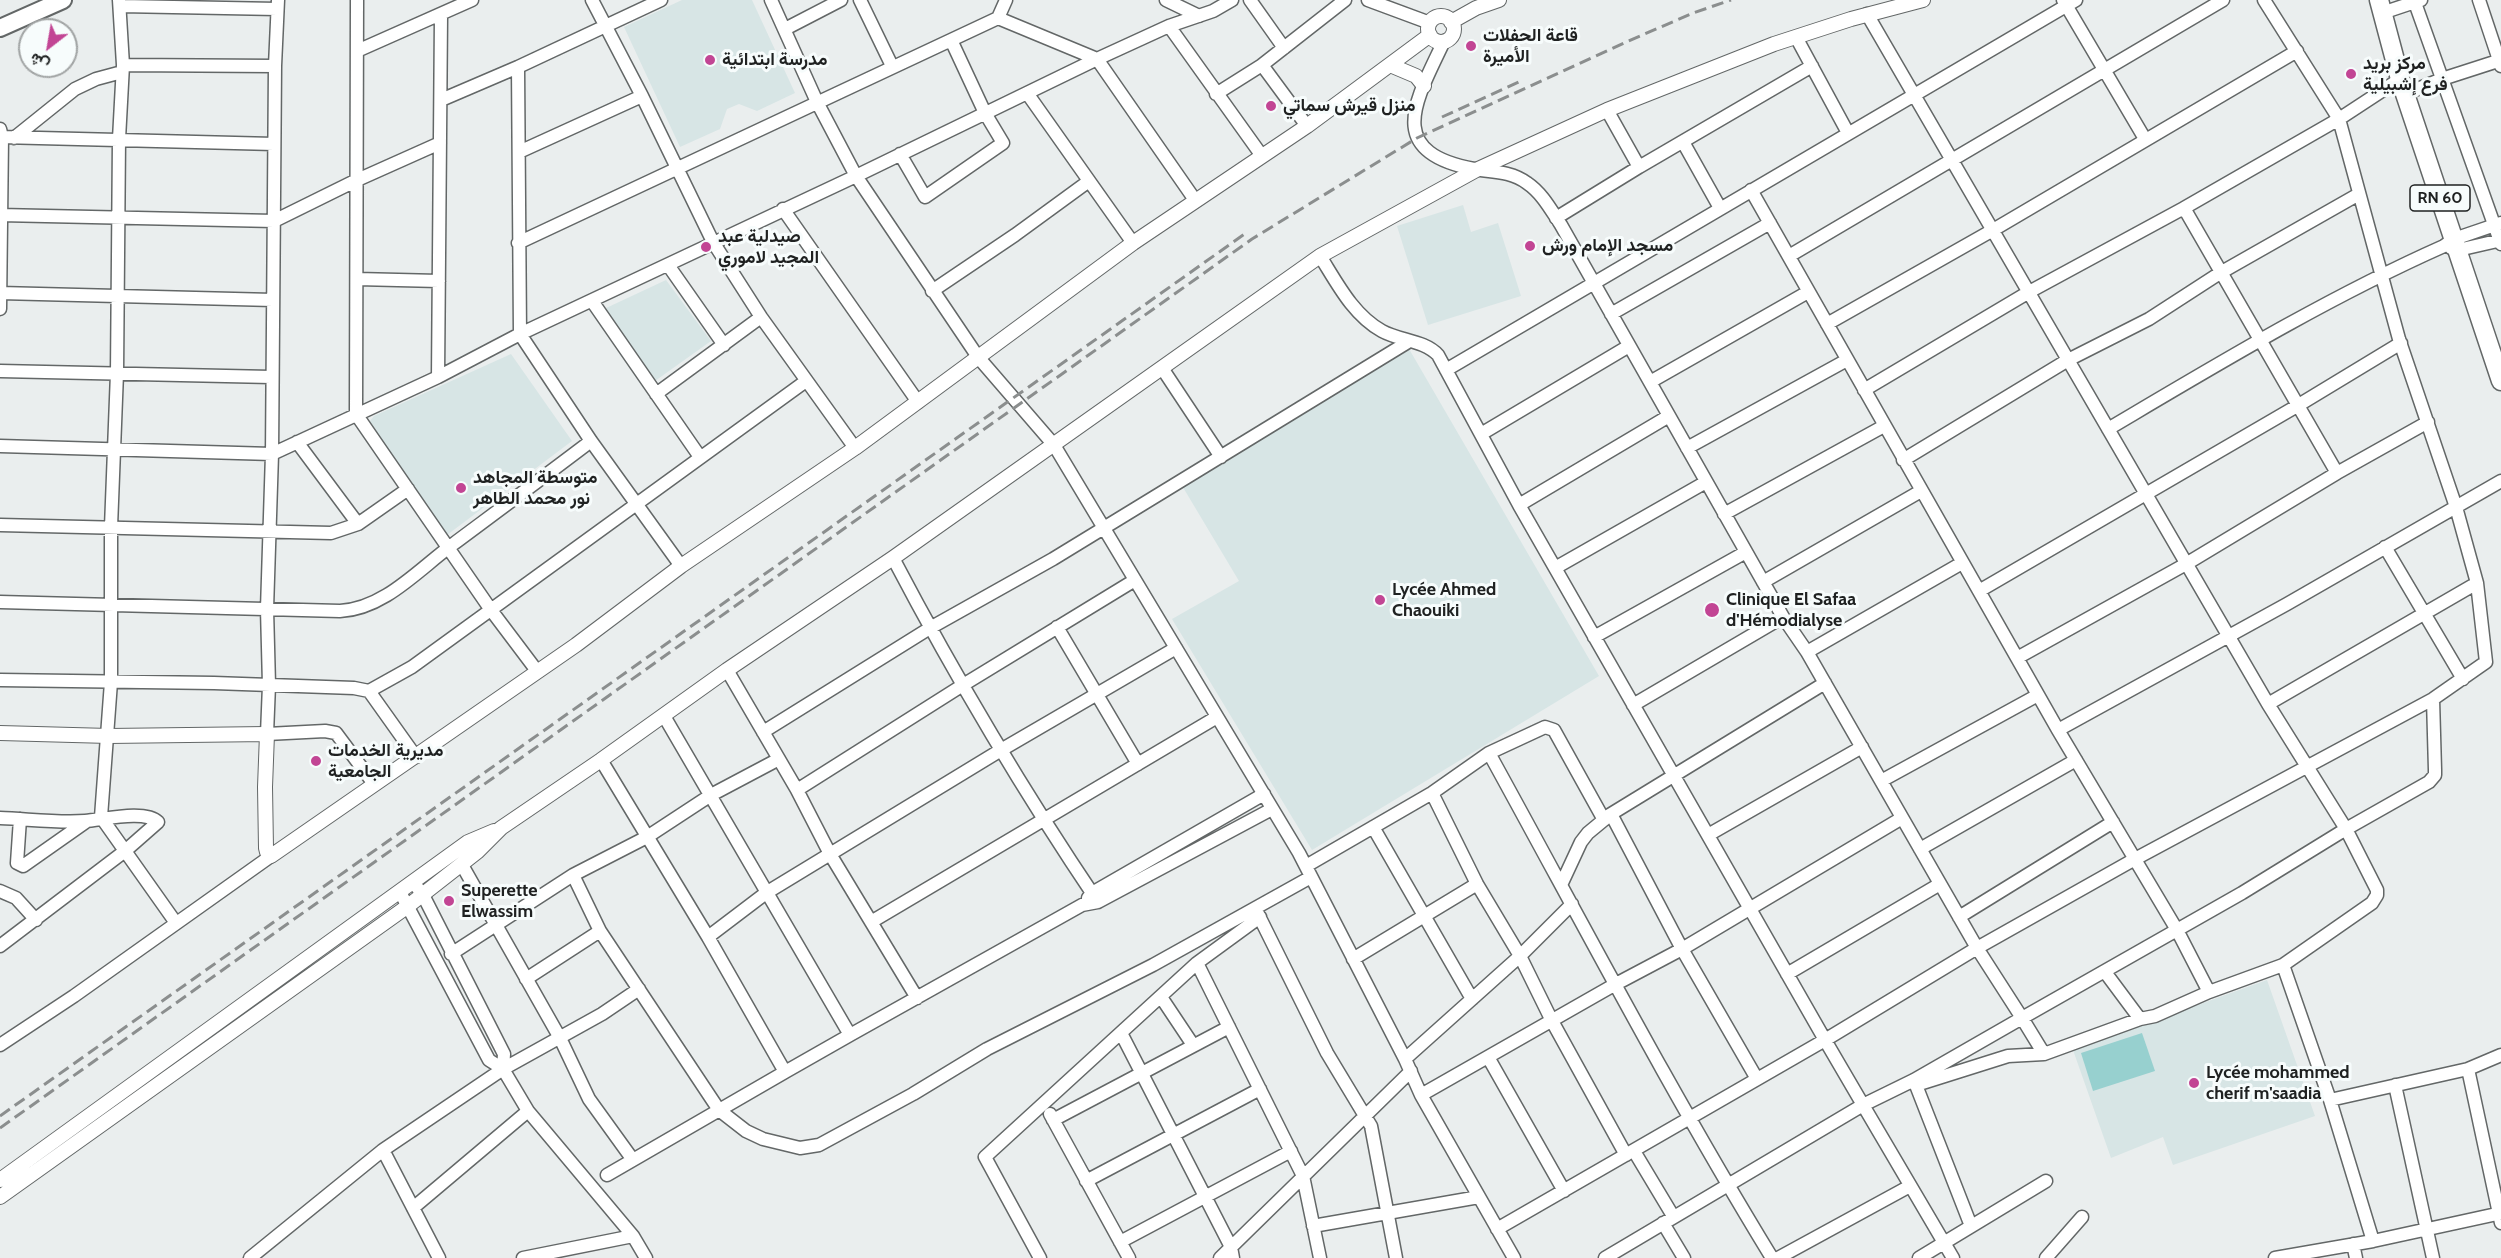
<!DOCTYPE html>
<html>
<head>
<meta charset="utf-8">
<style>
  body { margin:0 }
  #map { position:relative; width:2501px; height:1258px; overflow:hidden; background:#eaeeee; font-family:Cabin,Vazirmatn,sans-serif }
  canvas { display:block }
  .north { position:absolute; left:18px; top:18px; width:60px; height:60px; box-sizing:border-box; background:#f7fcfc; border:2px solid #a1a4a4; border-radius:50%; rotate:211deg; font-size:16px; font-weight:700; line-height:24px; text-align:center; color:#1f2121 }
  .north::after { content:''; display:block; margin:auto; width:21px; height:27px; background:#c24594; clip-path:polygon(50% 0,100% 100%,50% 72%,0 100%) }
</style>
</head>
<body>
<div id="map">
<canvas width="2501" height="1258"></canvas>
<div class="north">ش</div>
</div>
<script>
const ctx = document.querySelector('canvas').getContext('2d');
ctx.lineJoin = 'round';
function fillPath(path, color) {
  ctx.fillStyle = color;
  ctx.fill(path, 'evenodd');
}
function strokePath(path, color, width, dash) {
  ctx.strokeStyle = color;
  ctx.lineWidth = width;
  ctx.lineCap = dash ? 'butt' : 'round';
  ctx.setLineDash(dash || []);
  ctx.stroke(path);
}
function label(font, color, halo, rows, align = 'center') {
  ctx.font = font + ' Cabin,Vazirmatn,sans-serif';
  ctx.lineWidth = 6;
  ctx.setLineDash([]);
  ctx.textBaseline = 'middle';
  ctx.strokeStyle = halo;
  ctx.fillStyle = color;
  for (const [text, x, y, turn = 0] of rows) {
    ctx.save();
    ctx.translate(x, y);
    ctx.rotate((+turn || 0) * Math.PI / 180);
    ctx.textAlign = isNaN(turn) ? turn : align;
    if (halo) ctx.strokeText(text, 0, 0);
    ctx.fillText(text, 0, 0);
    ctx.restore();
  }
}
fillPath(new Path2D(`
  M682,0H752L795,93L757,111L739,104L727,109L720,129L680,147L624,27Z
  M1463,205L1471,232L1498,223L1521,296L1428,325L1397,226Z
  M666,280L711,341L655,381L604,309Z
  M1405,342L1599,676L1312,850L1172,619L1239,581L1178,479Z
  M511,354L572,441L447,535L369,426L370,421L374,416Z
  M2267,980L2315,1116L2173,1165L2163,1137L2111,1158L2073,1050Z`), '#d7e5e5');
fillPath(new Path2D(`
  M2142,1033L2155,1071L2093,1091L2081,1053Z`), '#97d0cf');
const minor = new Path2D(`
  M119,0L123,65L119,139L117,373L111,527V682L101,817L176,923
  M278,0L275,66L272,454L267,609L269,685L267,734L325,731L336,733L374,784
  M357,0L356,414L491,610L537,671
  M592,0L642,96L713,242L761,317L855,448
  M771,0L817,102L856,176L978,357L1054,445L1299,853L1405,1059L1421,1095L1514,1258
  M860,0L892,66
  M1166,0L1199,16
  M1250,0L1284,48
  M1368,0L1430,23
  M2063,0L2145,139
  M2414,0L2501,244
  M2479,0L2501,66
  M121,6L277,9
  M2382,13L2421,0
  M998,18L1097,59L1195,200
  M1169,26L1262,156
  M785,29L841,0
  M1796,37L1848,133
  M1444,41C1417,99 1382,152 1474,169C1492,172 1511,171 1527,183C1542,193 1551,210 1561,225L1783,617L1633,705
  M357,51L472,0
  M123,65L275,66
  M518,67L520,334L591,441L681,566
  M1027,93L1133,243
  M1216,94L1262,65
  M2405,94L2442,79L2501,60
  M441,100L518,67L661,0
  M1607,110L1639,167
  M1307,126L1262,65L1345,0
  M0,129L2,137L0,309
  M0,137L274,144
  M14,138L75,89L96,79L122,72
  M1683,142L1720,208
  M519,152L642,96
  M900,154L925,197L1003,143L985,113L951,40
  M1751,190L2058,730L2177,930L2209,992L2283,965L2372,903L2377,895V890L2346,829L2268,704L1867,14
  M783,209L918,402
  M0,215L274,221L355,181L440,143
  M1556,218L1639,167L1812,66
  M518,243L998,18L1006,0
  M2451,248L2458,250L2501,240
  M1320,256C1337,283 1353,315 1382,331C1400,341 1424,340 1438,355L1519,505L1825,1040L1977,948L2135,859L2433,699L2486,662L2477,583L2456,507L2399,339L2339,119L2264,0
  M1789,256L2223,0
  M668,265L724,345
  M357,279L439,281
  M932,291L1015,235L1089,181
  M0,293L273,300
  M592,301L700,457
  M1611,314L1770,223
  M1827,324L1993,230L2297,51
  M1162,368L1221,457
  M1446,370L2076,0
  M0,371L271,377
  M438,377L441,16
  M1650,382L1808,292
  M1864,390L2029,292L2184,208
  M656,394L761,317
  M2108,429C2218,364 2327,298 2444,246L2454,239L2501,223
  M1481,434L1629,346
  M297,442L358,524
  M0,446L272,454L438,377L520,334L856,176L1097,59L1169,26L1213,11L1232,0
  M1687,448L1847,360
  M1903,460L2068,360L2149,319L2220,273L2359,194
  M2337,473L2184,208L2339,119L2400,79
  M1519,505L1669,416
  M1724,514L1884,426
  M0,525L331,533L358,524L408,489
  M2385,547L2463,679
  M893,558C955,676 1023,791 1098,902
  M1962,563L1807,652L1977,948L2022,1018L2242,893L2346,829L2429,782L2435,775V770L2433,699
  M1555,568L1706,482
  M1763,582L1921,491
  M1979,591L2297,406L2401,343
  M0,602L340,611C384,609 419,569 452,545C499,510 545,476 591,441
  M1783,617L1807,652
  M1057,627L1138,764
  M1594,637L1746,552
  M2017,658L2186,564L2337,473L2428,422
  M727,670L797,790L830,854L917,998
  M0,680L214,683L354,688L369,691L412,667L806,381
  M369,691L416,757
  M2268,704L2477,583
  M664,716L850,1035L1082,905L1098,902L1272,809
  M2058,730L2287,604L2501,481
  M763,732L930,628L1053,559L1408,342
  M1489,753C1582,922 1671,1093 1772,1258
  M779,759L711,795L647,837L573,875L600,931L719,1110L746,1131L763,1139L800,1148L819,1145L913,1094L987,1049L1153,965L1311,877
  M601,760L708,937L785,1072L850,1035
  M1881,781L2038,695
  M797,790L963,685L1135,580
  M1432,793L1477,884L1520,956L1552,1021L1626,1155
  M1611,814L1682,949L1757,1079
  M0,818C28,819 57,823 85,821C102,820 145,809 158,822L125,851L0,946
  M20,819L17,863L23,866L87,821
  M1373,827L1472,999
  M1708,835L1862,747
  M1920,849L2076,760
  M462,865L560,1038L589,1099L633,1160
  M1306,866L1432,793L1489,753L1545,727L1554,730L1604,820
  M413,882L423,895L504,1054L503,1069
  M1561,885L1581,842L1588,833L1611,814L1825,683
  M0,891L16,898L36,920
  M400,892L489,1060L503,1069L528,1111L633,1236L646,1258
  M1088,898L1092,893L1264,794
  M1257,912L1327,1053L1371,1126L1396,1258
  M1959,917L2113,822
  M871,922L1217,717
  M708,937L766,893L1001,750L1176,648
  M451,954L573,875
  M1353,959L1477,884
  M1197,963L1303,1176L1320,1258
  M2283,965L2330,1100L2468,1069L2501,1055
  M2105,972L2140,1019
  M1787,974L1940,884
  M526,979L600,931
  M1161,997L1193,1045
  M1121,1033L1231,1247L1233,1258
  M0,1045L74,996L271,856
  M1488,1057L1564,1191
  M1405,1059L1520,956L1572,904
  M2468,1069L2501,1223
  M1914,1080L1971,1226
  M1916,1085L2008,1056L2044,1054L2140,1019L2155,1016L2209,992
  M2395,1085L2433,1258
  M1421,1095L1614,985L1682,949L1902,818
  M2330,1100L2373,1241
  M1050,1114L1129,1258
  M1053,1120L1229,1027
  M383,1150L439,1258
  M1634,1151L1673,1216
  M607,1175L785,1072
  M1086,1181L1260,1089
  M413,1208L528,1111
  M1663,1223L1684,1258
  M1313,1226L1479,1197
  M1497,1229L1825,1040L1863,1105L1914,1080L2022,1018L2044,1054
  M1120,1242L1291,1151
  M2353,1244L2356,1258
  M250,1258L383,1150L503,1069L602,1014L639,989
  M523,1258L633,1236
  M1040,1258L985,1157L1197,963L1260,917
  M1220,1258L1411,1071
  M1605,1258L1863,1105L1953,1258
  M1778,1258L1910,1186
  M1919,1258L2046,1181
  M2046,1258L2082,1217
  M2275,1258L2373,1241L2501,1213`);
const tertiary = new Path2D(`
  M1428 29a13 13 0 1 1 26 0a13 13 0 1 1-26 0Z
  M1451,22L1476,8L1499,0
  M1390,65L1416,76L1424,86
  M0,733L109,736L267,734L265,787L266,848L267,852L271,856L576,645L681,566L855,448L1133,243L1307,126L1430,35
  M0,1180L468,842L494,831
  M0,1197L408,906L477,852L501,828L601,760L727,670L893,558L1320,256L1478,169L1607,110L1774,44L1851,19L1923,0`);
const secondary = new Path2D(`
  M0,28L63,0`);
const primary = new Path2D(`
  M2379,0L2400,79L2501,381`);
strokePath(minor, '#636767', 15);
strokePath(tertiary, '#636767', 16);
strokePath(secondary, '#636767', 20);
strokePath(primary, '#636767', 21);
strokePath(minor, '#fff', 12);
strokePath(tertiary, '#fff', 14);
strokePath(secondary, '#fff', 16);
strokePath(primary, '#fff', 18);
strokePath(new Path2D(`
  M1442,117L1521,81
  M0,1116L1246,233
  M0,1128L1252,239L1417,138L1624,43L1693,13L1731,0`), '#8b8e8e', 3, [12, 6]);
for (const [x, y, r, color] of [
  [1471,46,6,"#c24594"],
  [710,60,6,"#c24594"],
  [2351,74,6,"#c24594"],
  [1271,106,6,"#c24594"],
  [1530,246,6,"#c24594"],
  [706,247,6,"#c24594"],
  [461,488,6,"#c24594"],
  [1380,600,6,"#c24594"],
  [1712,610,8,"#c24594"],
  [316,761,6,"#c24594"],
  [449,901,6,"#c24594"],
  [2194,1083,6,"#c24594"]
]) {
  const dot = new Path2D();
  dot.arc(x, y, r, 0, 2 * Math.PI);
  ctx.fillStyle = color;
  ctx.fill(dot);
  strokePath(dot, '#f7fcfc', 2);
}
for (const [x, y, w] of [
  [2440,198,60]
]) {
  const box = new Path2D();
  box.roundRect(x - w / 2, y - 13, w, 26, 4.5);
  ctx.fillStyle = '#f7fcfc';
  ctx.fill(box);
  strokePath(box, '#1f2121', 1.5);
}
label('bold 16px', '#1f2121', null, [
  ["RN 60",2440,198]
]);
label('bold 18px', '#1f2121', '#f7fcfc', [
  ["قاعة الحفلات",1483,36],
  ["الأميرة",1483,57],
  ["مدرسة ابتدائية",722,60],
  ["مركز بريد",2363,64],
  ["فرع إشبيلية",2363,85],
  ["منزل قيرش سماتي",1283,106],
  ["صيدلية عبد",718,237],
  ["المجيد لاموري",718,258],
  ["مسجد الإمام ورش",1542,246],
  ["متوسطة المجاهد",473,478],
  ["نور محمد الطاهر",473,499],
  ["Lycée Ahmed",1392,590],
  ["Chaouiki",1392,611],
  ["Clinique El Safaa",1726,600],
  ["d'Hémodialyse",1726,621],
  ["مديرية الخدمات",328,751],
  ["الجامعية",328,772],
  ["Superette",461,891],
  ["Elwassim",461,912],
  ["Lycée mohammed",2206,1073],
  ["cherif m'saadia",2206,1094]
], 'left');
</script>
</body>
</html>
